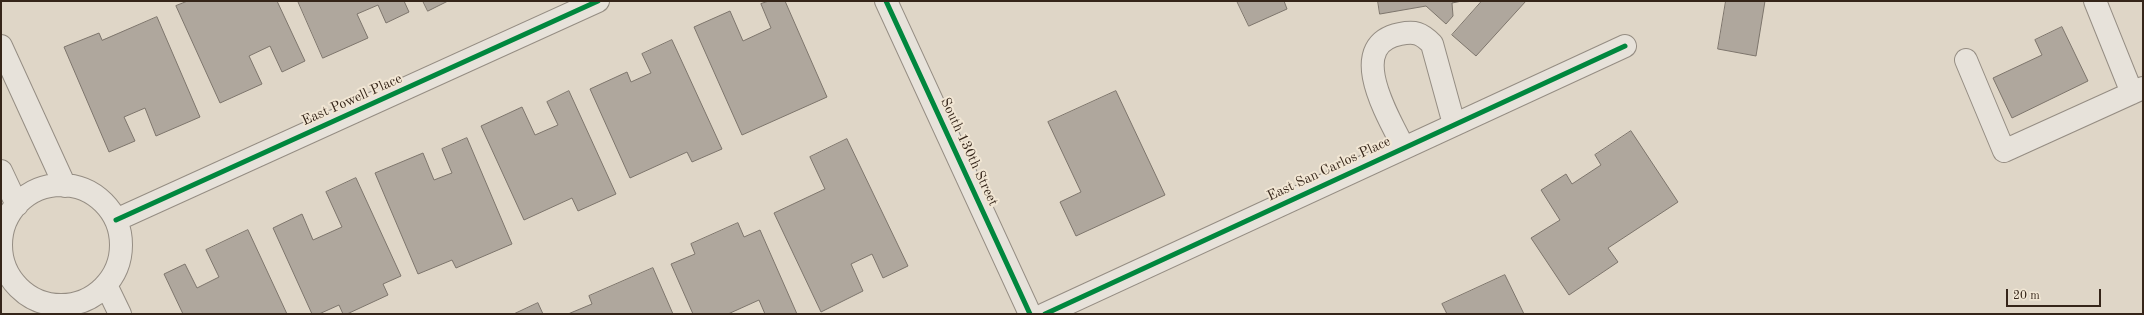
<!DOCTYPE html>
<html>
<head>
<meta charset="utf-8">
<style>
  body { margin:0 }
  #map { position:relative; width:2144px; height:315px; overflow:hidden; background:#dfd6c7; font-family:"Old Standard TT",serif }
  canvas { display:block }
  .frame { position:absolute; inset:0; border:2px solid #352519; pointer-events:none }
  .scale { position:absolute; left:2006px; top:289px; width:95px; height:18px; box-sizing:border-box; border:2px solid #352519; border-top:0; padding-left:5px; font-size:12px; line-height:14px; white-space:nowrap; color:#352519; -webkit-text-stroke:3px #f1e6d4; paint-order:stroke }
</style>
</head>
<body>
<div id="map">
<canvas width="2144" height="315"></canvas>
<div class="frame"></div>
<div class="scale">20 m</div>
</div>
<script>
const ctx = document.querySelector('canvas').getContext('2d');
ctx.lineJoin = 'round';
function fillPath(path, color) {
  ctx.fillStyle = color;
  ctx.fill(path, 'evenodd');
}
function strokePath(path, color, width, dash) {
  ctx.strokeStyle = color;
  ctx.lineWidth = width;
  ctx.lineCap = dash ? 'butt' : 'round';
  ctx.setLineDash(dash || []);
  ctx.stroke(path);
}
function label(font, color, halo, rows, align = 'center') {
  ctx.font = font + ' "Old Standard TT",serif';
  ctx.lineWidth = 4;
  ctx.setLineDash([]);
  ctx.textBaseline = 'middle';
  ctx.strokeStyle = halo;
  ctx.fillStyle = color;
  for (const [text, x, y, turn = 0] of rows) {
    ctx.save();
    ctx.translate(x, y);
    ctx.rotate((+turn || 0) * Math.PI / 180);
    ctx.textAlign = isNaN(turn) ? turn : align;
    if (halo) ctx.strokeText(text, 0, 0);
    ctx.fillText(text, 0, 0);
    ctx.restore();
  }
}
const building = new Path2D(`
  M188,1H277L305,61L282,72L270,46L249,56L262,84L220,103L176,6Z
  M298,1H404L409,12L386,23L378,5L357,14L368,38L323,58Z
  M423,1H448L428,11Z
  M769,1H785L827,97L742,135L694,27L730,11L743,41L771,28L761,4Z
  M1237,1H1284L1287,9L1249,26Z
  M1378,1H1462L1452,3L1453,16L1446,24L1426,6L1380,14Z
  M1482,1H1526L1476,56L1452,35Z
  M1726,1H1765L1756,56L1718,49Z
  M157,17L200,117L156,136L145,108L124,117L135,141L109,152L64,47L99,33L102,40Z
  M2062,27L2088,81L2012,118L1993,78L2042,55L2035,40Z
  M672,40L722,149L692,162L687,152L630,178L590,89L627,72L631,82L651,73L642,54Z
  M569,91L616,194L578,211L572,198L524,220L481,126L522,107L535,135L558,125L547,102Z
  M1116,91L1165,195L1076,236L1060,202L1081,192L1048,122Z
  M1631,131L1678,202L1608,248L1618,262L1569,295L1531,238L1560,220L1541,190L1566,174L1572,184L1601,165L1595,155Z
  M467,138L512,244L456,268L452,260L418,274L375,173L423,153L434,180L452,173L442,149Z
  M847,139L908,266L883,278L872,254L851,264L863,291L821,312L774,213L825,189L810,157Z
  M356,178L401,276L383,284L388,295L347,314H343L339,305L319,314H312L273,228L302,214L313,240L342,227L326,192Z
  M738,223L744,237L760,230L797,314H765L759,300L728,314H693L671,264L695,254L691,244Z
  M248,230L287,314H183L164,274L185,264L197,288L219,277L206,250Z
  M653,268L673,314H568L592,304L589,296Z
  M1505,275L1524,314H1447L1442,304Z
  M538,303L543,314H514Z`);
fillPath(building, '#afa79d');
strokePath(building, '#7d756c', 1);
const minor = new Path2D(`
  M886,1L1030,314
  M2095,1L2132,93
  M1,46L65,186
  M1966,60L2004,151L2143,88
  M1404,148C1389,118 1344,45 1400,34C1415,31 1421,33 1432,44L1454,124
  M1,171L17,205
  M1 245a60 60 0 1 1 120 0a60 60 0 1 1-120 0Z
  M116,220L598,1
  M106,285L120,314
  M1045,314L1625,46`);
strokePath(minor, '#958d83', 24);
strokePath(minor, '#e7e2da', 22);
strokePath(new Path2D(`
  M886,1L1030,314
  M116,220L598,1
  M1045,314L1625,46`), '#00873e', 5);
label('14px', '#352519', '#f1e6d4', [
  ["East Powell Place",352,100,-24],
  ["South 130th Street",969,152,65],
  ["East San Carlos Place",1329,169,-25]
]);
</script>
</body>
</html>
